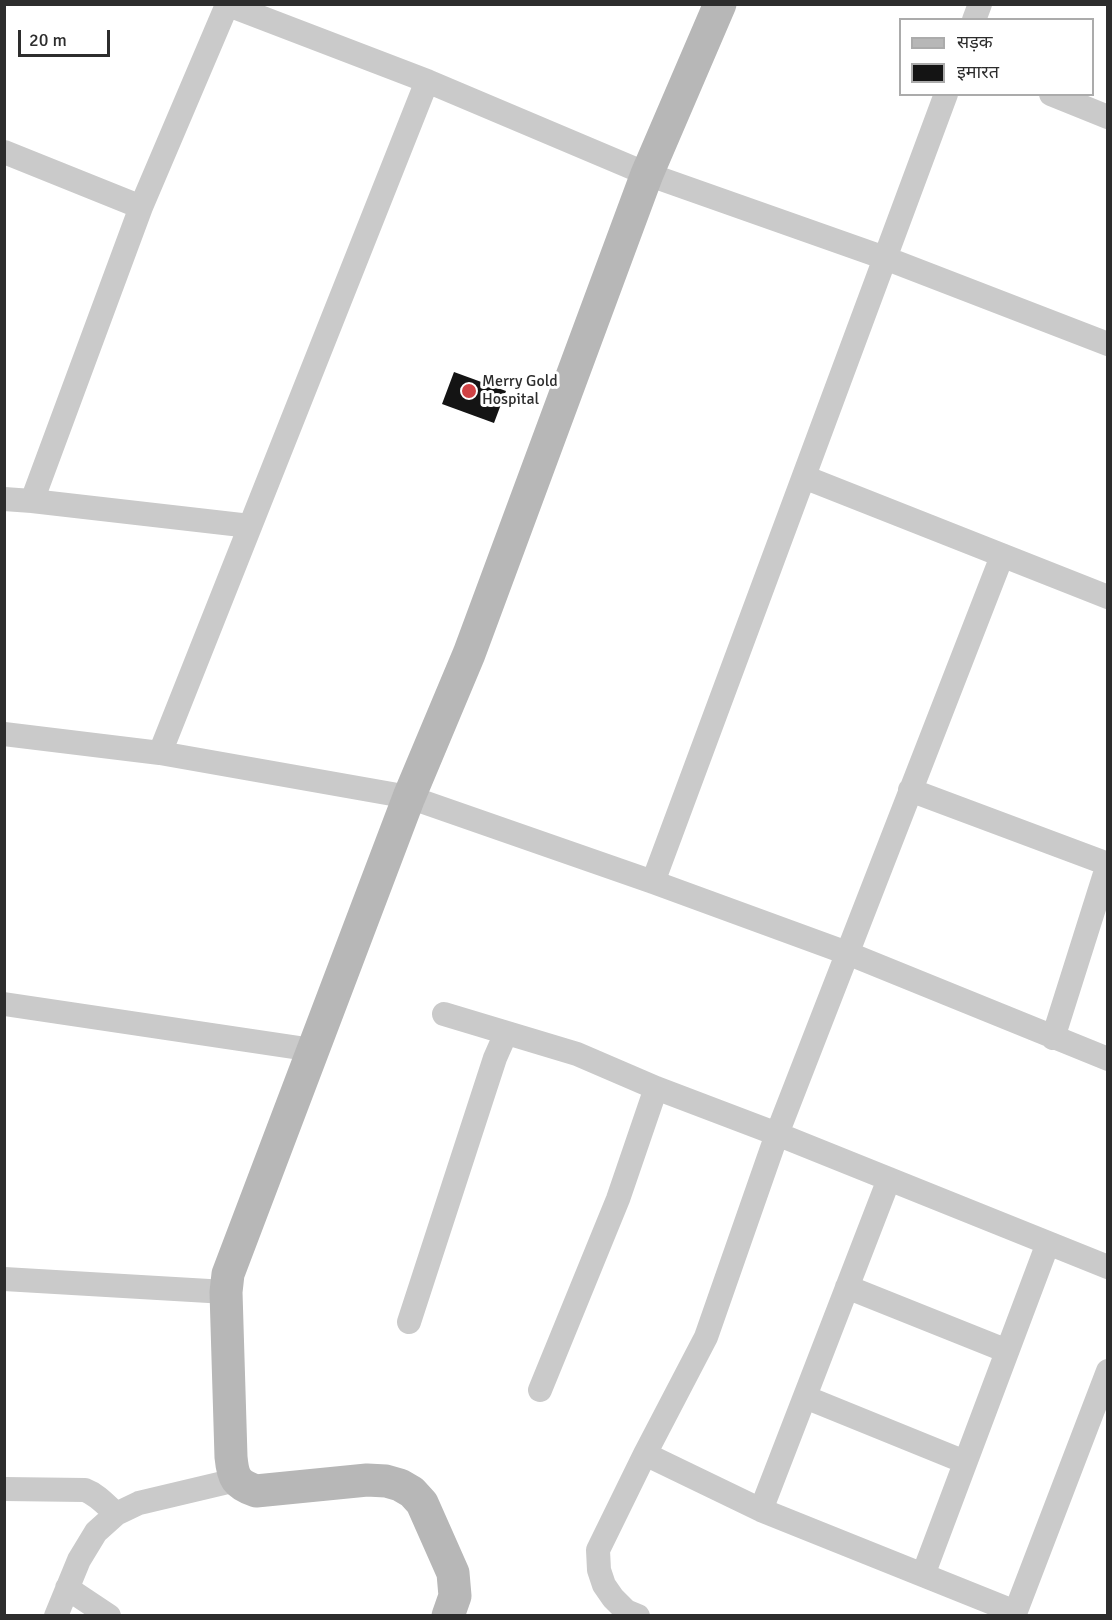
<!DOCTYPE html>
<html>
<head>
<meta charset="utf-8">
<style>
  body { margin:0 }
  #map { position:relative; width:1112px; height:1620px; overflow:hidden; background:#fff; font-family:Signika,"Noto Sans Devanagari",sans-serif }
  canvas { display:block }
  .frame { position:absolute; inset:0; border:6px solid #2d2d2d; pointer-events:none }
  .legend { position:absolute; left:899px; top:18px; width:195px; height:78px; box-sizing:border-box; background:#fff; border:2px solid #ababab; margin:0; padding:8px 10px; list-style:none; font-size:18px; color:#2d2d2d }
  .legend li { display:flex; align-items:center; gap:12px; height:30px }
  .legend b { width:30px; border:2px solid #ababab }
  .scale { position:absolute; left:18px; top:30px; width:92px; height:27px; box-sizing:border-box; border:3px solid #2d2d2d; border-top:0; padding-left:8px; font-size:18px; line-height:21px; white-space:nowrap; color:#2d2d2d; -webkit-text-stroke:4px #fff; paint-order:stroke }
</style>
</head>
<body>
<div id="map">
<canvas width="1112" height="1620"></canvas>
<div class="frame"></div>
<ul class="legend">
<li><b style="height:8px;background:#b7b7b7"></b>सड़क</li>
<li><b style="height:16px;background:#141414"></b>इमारत</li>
</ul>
<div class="scale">20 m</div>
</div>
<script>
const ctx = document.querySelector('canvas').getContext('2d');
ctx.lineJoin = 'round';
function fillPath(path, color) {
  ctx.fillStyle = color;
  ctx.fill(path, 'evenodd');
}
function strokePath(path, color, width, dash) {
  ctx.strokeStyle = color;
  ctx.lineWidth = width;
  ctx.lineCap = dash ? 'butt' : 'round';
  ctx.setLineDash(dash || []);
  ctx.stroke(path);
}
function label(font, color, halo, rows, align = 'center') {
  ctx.font = font + ' Signika,sans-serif';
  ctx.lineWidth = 6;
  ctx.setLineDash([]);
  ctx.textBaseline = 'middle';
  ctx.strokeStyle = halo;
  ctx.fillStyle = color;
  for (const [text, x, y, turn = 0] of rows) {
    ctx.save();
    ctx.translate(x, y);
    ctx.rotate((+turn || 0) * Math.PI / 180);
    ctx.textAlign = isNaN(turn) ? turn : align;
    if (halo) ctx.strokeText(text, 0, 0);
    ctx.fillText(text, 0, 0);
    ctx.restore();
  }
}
fillPath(new Path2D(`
  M454,372L506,391L494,423L442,404Z`), '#141414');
strokePath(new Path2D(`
  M226,4L427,81L647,174L885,258L1108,344
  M974,20L980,4
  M1051,94L1108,117
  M4,152L141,207
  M804,477L1108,597
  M4,499L32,501L250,526
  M32,501L141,207L227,5
  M4,734L160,753L409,797L653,882L847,953L1108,1059
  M160,753L427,81
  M910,790L1108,864
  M653,882L946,94
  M4,1004L313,1050
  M444,1014L577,1054L656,1088L777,1134L1108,1267
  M1053,1038L1108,864
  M4,1279L226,1292
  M847,1287L1007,1351
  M409,1322L495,1058L506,1033
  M540,1390L618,1199L656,1088
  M805,1397L965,1462
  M645,1454L761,1510L1015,1612
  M4,1489L85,1490C98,1495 106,1505 116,1514
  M761,1510L889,1179
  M923,1575L1048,1243
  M67,1588L109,1616
  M56,1616L79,1560L96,1532L116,1514L139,1503L236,1480
  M638,1616L626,1611L613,1598L604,1585L599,1570L598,1550L645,1454L706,1337L777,1134L1002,556
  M1014,1616L1108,1371`), '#cacaca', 24);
strokePath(new Path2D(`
  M448,1616L455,1596L453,1573L422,1503L412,1492L400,1485L386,1481L367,1480L256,1491C236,1484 233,1478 231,1457L226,1292L228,1274L409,797L469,654L647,174L720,4`), '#b7b7b7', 33);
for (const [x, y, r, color] of [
  [469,391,8,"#d04345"]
]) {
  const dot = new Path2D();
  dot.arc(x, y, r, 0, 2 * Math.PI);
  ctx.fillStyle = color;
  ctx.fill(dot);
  strokePath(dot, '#fff', 2);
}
label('16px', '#2d2d2d', '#fff', [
  ["Merry Gold",482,382],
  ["Hospital",482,400]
], 'left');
</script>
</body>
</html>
